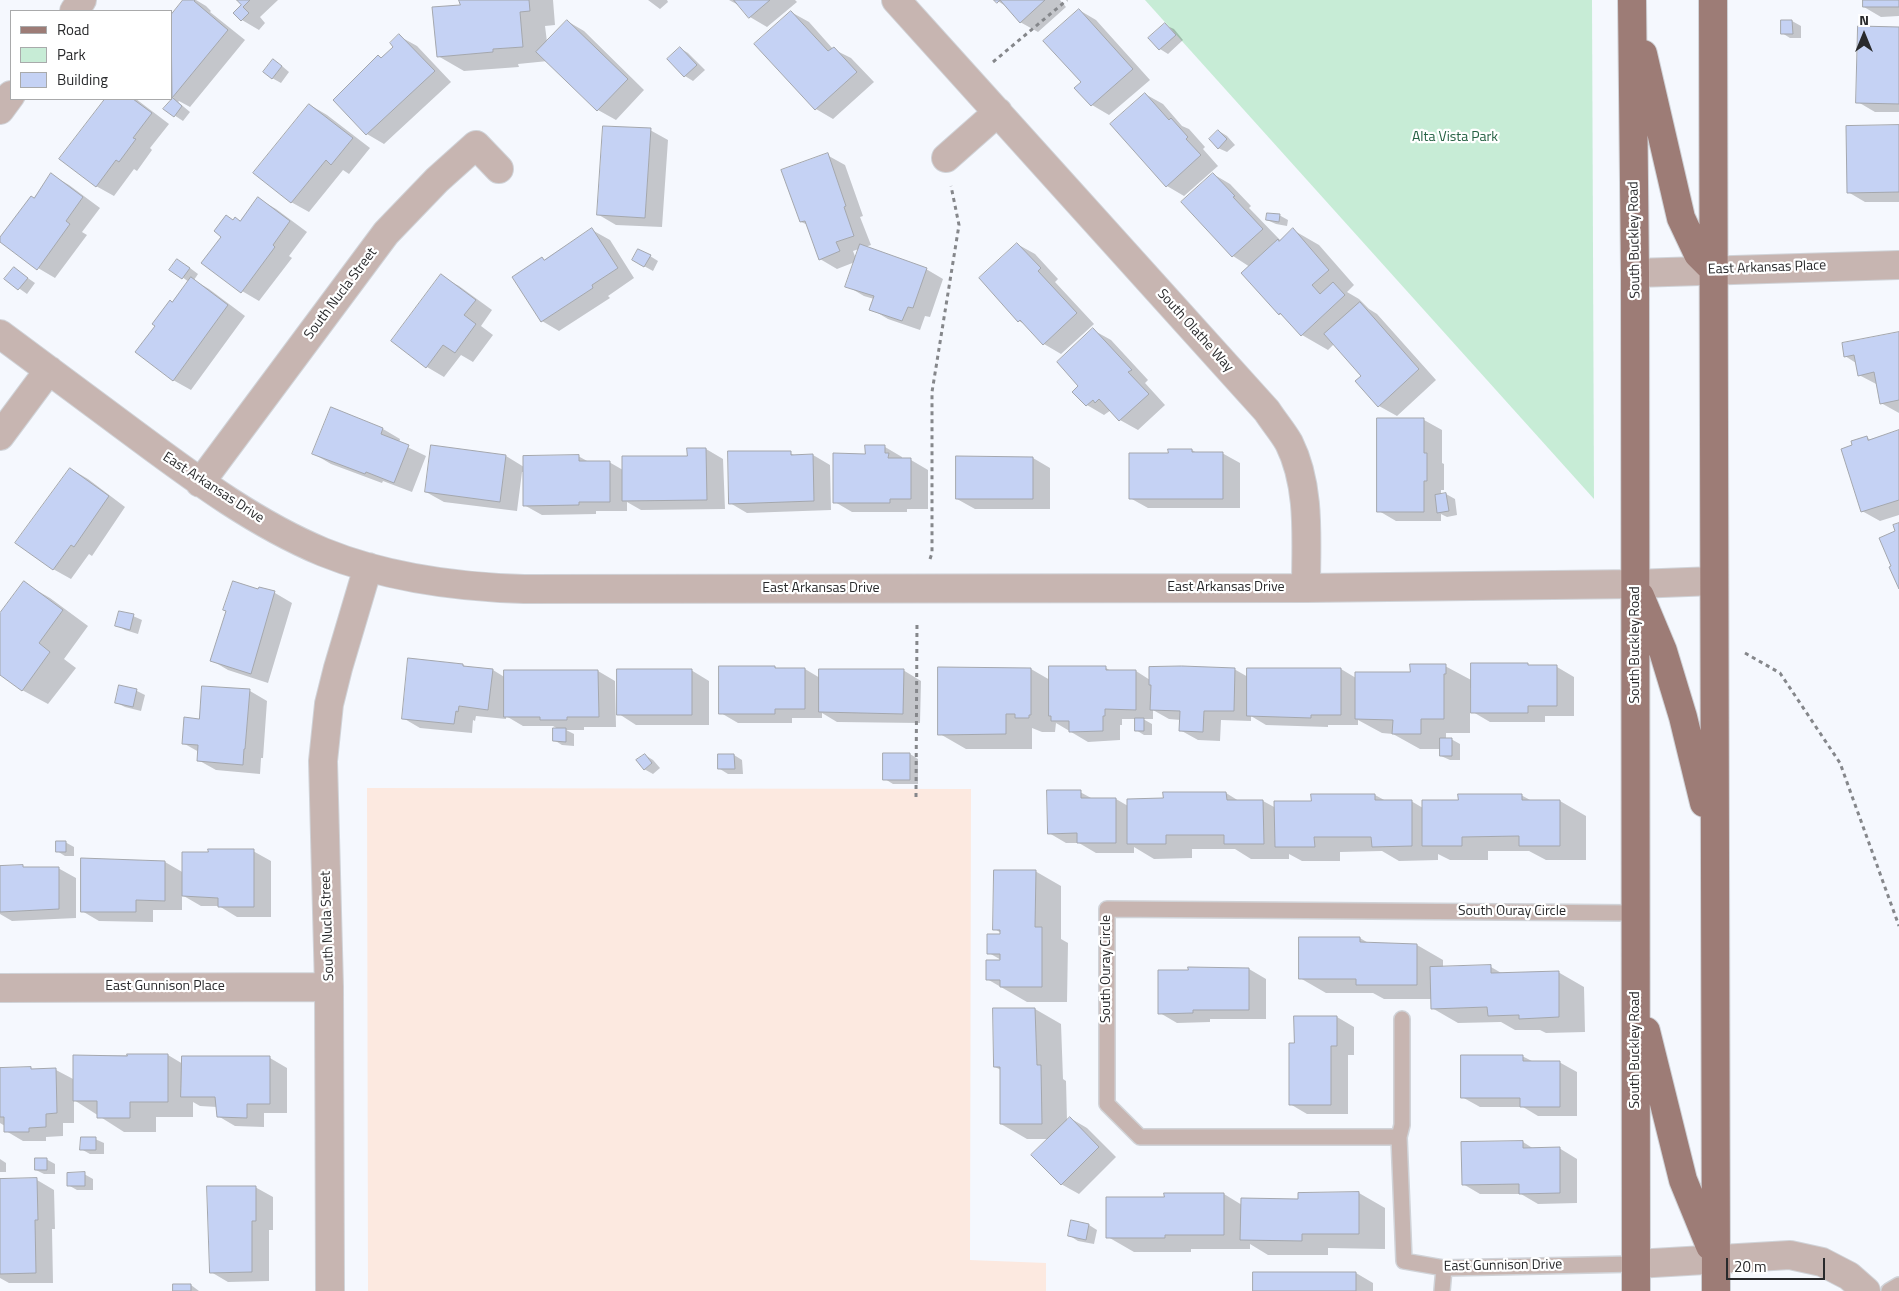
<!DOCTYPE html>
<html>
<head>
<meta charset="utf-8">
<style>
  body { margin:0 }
  #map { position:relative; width:1899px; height:1291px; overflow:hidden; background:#f5f8fe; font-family:"Titillium Web",sans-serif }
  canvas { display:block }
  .legend { position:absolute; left:10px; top:10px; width:162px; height:90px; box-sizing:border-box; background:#fff; border:1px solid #a9aaab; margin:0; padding:6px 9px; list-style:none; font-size:15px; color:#292a2c }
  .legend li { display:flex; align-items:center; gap:10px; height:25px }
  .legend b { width:25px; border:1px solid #a9aaab }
  .north { position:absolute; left:1839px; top:10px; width:50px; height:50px; -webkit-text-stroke:4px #fff; paint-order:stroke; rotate:0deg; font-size:14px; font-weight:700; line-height:20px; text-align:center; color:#292a2c }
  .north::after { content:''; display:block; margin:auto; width:18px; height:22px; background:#292a2c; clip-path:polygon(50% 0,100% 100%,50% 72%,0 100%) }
  .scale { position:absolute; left:1726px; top:1258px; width:99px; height:22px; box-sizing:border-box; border:2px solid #292a2c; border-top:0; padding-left:6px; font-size:15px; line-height:18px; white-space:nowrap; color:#292a2c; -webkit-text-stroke:4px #fff; paint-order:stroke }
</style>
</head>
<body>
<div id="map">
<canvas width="1899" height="1291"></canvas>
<ul class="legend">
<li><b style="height:6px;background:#9d7c76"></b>Road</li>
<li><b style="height:14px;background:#c7ecd6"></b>Park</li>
<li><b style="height:14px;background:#c5d2f4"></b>Building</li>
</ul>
<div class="north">N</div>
<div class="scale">20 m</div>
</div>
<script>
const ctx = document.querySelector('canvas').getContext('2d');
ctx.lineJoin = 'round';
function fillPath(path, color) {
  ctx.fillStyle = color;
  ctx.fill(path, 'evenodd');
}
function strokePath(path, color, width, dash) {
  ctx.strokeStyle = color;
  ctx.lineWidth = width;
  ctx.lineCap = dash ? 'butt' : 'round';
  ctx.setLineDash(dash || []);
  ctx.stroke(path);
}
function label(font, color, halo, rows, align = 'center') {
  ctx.font = font + ' "Titillium Web",sans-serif';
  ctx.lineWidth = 4.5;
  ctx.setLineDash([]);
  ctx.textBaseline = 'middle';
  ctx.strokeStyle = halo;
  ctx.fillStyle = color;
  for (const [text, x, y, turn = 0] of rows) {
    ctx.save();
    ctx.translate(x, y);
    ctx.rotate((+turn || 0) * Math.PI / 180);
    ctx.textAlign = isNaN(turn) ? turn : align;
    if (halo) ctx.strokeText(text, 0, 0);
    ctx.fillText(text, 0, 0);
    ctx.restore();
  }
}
fillPath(new Path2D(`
  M367,788L971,789L970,1260L1046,1263V1291H368Z`), '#fce9e0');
fillPath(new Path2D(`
  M1145,0H1592L1594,499Z`), '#c7ecd6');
fillPath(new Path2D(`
  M185,0H196L206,6L211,11L210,12L245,40L190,107L179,101L178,102L190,112L183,121L165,109L174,98L171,96V26Z
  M238,0H278L260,17L265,23L259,30L242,20L243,5Z
  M460,0H553L555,25L545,26L547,42L567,21L584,31L644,90L616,120L598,110L548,61L518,64L519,67L464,71L438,56L461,6Z
  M648,0H667L668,2L660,9Z
  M729,0H795L797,2L767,27L750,17L742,7Z
  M996,0H1060L1066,7L1038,32L1020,22L1009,8Z
  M1864,0H1899V16L1881,17L1864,7Z
  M1079,10L1096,20L1150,80L1109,115L1092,105L1076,88L1082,82Z
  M791,12L809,22L833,49L851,58L874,82L833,119L816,109L756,44Z
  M1782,21H1792L1801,26V38H1790L1782,33Z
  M1165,25L1174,29L1183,40L1168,54L1160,49Z
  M1899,28V112H1875L1858,102Z
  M399,36L417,46L451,82L384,144L367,134L335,100L379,56L382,58L395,47Z
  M680,48L688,53L705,70L693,81L685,76Z
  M282,66L289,72L281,83L272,78Z
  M1145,94L1163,104L1182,126L1189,129L1205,147L1203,149L1218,166L1184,196L1167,186Z
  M106,99H136L169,124L150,148L152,150L137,171L134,169L114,196L96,186L61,159Z
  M310,105L327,115L370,148L349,174L343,170L309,212L291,202Z
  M1899,127V202H1865L1848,192Z
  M650,130L668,140L662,227L616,225L599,215Z
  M1219,131L1227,136L1235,145L1227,152L1218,148Z
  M827,155L845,165L863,216L860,217L871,245L865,247L926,269L943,279L930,317L925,316L920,330L888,319L871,309L874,299L864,296L847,286L855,262L837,269L820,259L808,225L801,222ZM859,249L856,259L853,251Z
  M1213,174L1230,184L1251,206L1249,208L1281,241L1293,230L1319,245L1354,285L1347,292L1359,299L1369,309L1377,314L1436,380L1397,416L1379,406L1356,381L1362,376L1334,344L1328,350L1302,335L1286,317L1280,314L1243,273L1250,267L1233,256L1183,202Z
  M52,175L69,185L100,208L82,232L87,235L55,278L38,268L0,241Z
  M259,199L276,209L307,232L289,256L292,258L259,301L242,291L223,236L234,221L241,222Z
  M1279,215L1288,220L1287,226L1276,224L1267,220Z
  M592,230L610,240L634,278L608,296L610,298L559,331L542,321L545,261Z
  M1017,244L1035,254L1058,279L1055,282L1094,324L1061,354L1044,344L1026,325L1019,321L980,278Z
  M650,256L658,261L653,271L633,260Z
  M186,265L198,274L194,280L209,289L245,316L191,390L173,380L156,326L189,282L171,269Z
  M22,274L35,283L27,294L6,279Z
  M441,276L459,286L492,310L481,326L493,335L473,362L461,355L444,377L427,367L392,341Z
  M1093,330L1111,340L1148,380L1145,383L1165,405L1138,430L1120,420L1111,410L1104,415L1087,405L1074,392L1080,386Z
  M1899,334V413L1881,403L1878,385L1859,375L1856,363L1845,356Z
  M332,409L383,429L400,439L399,443L426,456L412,492L383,481L382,483L331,464L314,454Z
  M1378,420H1424L1442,430V463L1444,464V490H1441V495L1446,494L1455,499L1457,515L1447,517L1441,514V521H1396L1379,511Z
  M1899,431V515L1880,521L1862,511L1866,437L1871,440Z
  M885,447L902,457V460H911L928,470V509H907V512H852L835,502L866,455Z
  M706,449L723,459L725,509L641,510L627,502V511H596V514L542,515L524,505V472H522L517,511L444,502L426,492L506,456L524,467L578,456L589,462H609L623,470L688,458Z
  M1192,450L1197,453H1222L1240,463V508H1148L1130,498L1169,454Z
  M790,453L796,456L813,455L830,465L831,510L747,513L730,503Z
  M1033,458L1050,468V509H975L957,499Z
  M71,469L88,479L125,507L92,556L89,554L71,579L53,569Z
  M24,583L50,598L88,626L64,659L76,668L48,704L22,690L0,673V615Z
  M260,588L275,593L292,603L268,683L228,670L211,660Z
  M133,616L142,620L138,634L125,630L117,625Z
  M1527,664L1531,667H1557L1574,677V716H1545V722H1490L1473,712V688H1470V733H1446V739H1451L1460,744V760H1450L1441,756V749H1420L1393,734L1382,733L1358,720V725H1328V727L1266,725L1251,716V721L1221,720L1220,741L1198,740L1180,730L1181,720L1169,719L1153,710V719H1143L1152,724V735H1144L1136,730V719H1122V725H1120V740L1088,742L1056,723L1055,732H1042L1032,728V749H966L940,734V668L1031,669L1050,680L1106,668L1111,671H1136L1150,680L1234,669L1248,677L1341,669L1356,678L1411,673L1445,666L1473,681Z
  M463,665L468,668L493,670L506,678L598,671L615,681L616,727H584V730H566L574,734V746L562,745L554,740L558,729L553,726H523L506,716V719L476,716L475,721L473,720L472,733L420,728L403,718Z
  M775,667L778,669H805L820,678L903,670L921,681L920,723L837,722L822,713V718H792V723H738L721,713Z
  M691,670L709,681V725H636L619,714Z
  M120,687L137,691L145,695L141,711L125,707L117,703Z
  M250,691L267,701L263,758H261L260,774L216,770L198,760L199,752L183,743L201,720Z
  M910,754L918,759V784H893L885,779Z
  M645,755L653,760L660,768L653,774L644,769Z
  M734,755L742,760L743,774H728L720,769Z
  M1080,792L1093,799H1116L1128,806L1164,800V794L1226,793L1239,801H1263L1276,808L1375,795L1386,801H1411L1423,808L1459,801L1521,795L1532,801H1560L1586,816V860H1546L1529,851H1488V860H1450L1438,854V860L1399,861L1382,851L1340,852V861H1302L1289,854V859H1251L1235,849H1192V858L1154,859L1134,847V853H1096L1079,843H1066L1049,833Z
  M65,842L74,847V856H65L57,851Z
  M253,851L271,861V917H237L219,906H201L182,895V910H153V922L99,921L82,911L165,862L184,873Z
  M0,867L58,868L76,878V918L12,921L0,914Z
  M1035,871L1061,886V939L1068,943L1067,1002H1027L987,979L1003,961L989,953L1001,936V933L995,929Z
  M1360,938L1370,944L1417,945L1443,960V968L1491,967L1503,974L1558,972L1584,987L1585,1032L1546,1033L1540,1030H1515L1501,1022L1458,1023L1432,1008V999H1384L1373,993H1326L1300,978Z
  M1249,969L1266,979V1019H1210V1022L1177,1023L1160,1013Z
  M1035,1009L1061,1024L1063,1079L1066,1081L1067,1121L1070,1118L1087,1128L1116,1157L1079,1194L1061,1184L1050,1139H1027L1001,1124V1070L995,1067Z
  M1337,1017L1354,1027V1055H1348V1114H1307L1290,1104Z
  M168,1055L183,1064L270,1058L287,1068V1113H264V1127L235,1126L218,1116L217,1107L200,1106L193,1102V1117H156V1132H124L74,1100V1123H63V1136L46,1137V1141H23L6,1131L5,1126L0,1123V1069L56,1070L75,1080V1056Z
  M1522,1056L1534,1062H1559L1577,1072V1116H1538L1523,1107H1480L1462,1097Z
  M95,1139L104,1143V1154H90L81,1149Z
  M1523,1142L1534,1149L1559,1148L1577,1159V1203L1538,1204L1521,1194H1480L1463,1184Z
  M0,1159L6,1163V1172H0Z
  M46,1159L55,1164V1174H44L36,1170Z
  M84,1174L93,1179V1190H77L68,1185Z
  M0,1180H37L54,1190L55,1229H52L53,1283H9L0,1278Z
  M255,1187L273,1197V1230H269V1281L228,1282L211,1272Z
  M1359,1193L1385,1208V1249L1328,1248V1255H1268L1250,1244V1249H1191V1252H1134L1108,1237L1165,1198V1194H1224L1242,1205Z
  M1089,1225L1097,1230L1094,1244L1078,1241L1070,1236Z
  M1254,1273H1356L1373,1283V1291H1254Z
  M191,1285L199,1291H174Z`), '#0003');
const building = new Path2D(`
  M183,0H195L194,1L228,30L172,98L171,15Z
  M237,0H250L243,7L249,13L241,21L233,13L241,5Z
  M459,0H529L530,11L520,12L523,47L493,49V52L437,57L432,7L460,5Z
  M734,0H770L749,18Z
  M994,0H1045L1020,23L1000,0L997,3Z
  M1863,0H1899V7H1863Z
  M1079,9L1133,69L1091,106L1074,88L1081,82L1043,41Z
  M791,11L828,51L834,47L857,72L815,110L754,44Z
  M567,20L628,79L597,111L536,52Z
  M1781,20H1792L1793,34H1781Z
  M1165,23L1176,35L1159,50L1148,38Z
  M1858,26L1899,27V104L1856,103Z
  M399,34L435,71L366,135L333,100L378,55L381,58L393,47L390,43Z
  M680,47L697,65L684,77L667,59Z
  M273,59L282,66L272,79L263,72Z
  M1145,93L1169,120L1171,118L1188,137L1186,139L1201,155L1166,187L1110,124Z
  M173,98L182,106L174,117L163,109Z
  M105,99H133L152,113L133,138L136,139L119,162L116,160L96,187L59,159Z
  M309,104L353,138L331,165L326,160L291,203L253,173Z
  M1899,125V192L1847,193L1846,126Z
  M603,126L651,128L645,218L597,215Z
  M1218,130L1227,139L1218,149L1209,139Z
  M828,153L846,206L844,207L854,236L836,242L840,251L819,260L805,221L800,222L781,170Z
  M51,173L83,197L66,221L70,224L37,270L0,242V237L31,196L34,198Z
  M1213,173L1235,196L1233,197L1263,229L1232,257L1181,202Z
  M258,197L290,221L273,245L275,247L241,293L201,263L221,237L214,231L226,215L233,220L235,217L240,221Z
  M1267,213L1280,214L1279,222L1266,220Z
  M592,228L618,268L592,285L593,288L541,322L512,277L542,257L544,260Z
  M1293,228L1329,270L1312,285L1320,294L1333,282L1345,295L1301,336L1280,313L1279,315L1241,273L1278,239L1279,241Z
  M1017,243L1041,268L1038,271L1077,313L1043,345L1020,320L1018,322L979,278Z
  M860,244L927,268L913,308L908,307L902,321L869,310L874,296L845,287Z
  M638,249L651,255L644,267L632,260Z
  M177,259L190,268L182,279L169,270Z
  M14,267L28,278L18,290L4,279Z
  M441,274L476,300L464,315L476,324L455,353L443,345L426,368L391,341Z
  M191,277L228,305L173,381L135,352L155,326L152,324L170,300L172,302Z
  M1360,302L1419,369L1378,407L1355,381L1361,376L1324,334Z
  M1093,328L1132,370L1128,372L1149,394L1119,421L1099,399L1095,403L1093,400L1086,406L1072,392L1078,386L1057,362Z
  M1899,332V400L1880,404L1874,372L1858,376L1854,355L1844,357L1842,343Z
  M331,407L383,428L381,434L409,445L394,483L366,472L365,474L312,454Z
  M1377,418H1424V453H1427V481H1424V512H1377Z
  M1899,430V500L1861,512L1841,449L1852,445L1851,441L1867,436L1868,440Z
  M431,445L506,455L500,502L425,492Z
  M865,445H885V453H889L888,458H911V499H890V503H833V453L865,454Z
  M687,448H706L707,500L622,501V456H687Z
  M1168,449H1192V452H1223V499H1129V453H1168Z
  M728,451H791V455L813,454L814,501L729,504Z
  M579,455V461H610V502H579V505L523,506V456Z
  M956,456L1033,457V499H956Z
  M70,468L109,496L74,547L71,545L53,570L15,543Z
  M1446,493L1449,511L1437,513L1435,495Z
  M1899,523V589L1889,567L1891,566L1879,538L1895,531L1893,525Z
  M24,581L63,610L39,643L50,652L22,691L0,675V613Z
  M233,581L258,589L259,587L275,591L251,674L210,661L226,611L223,610Z
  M119,611L134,614L130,630L115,626Z
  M408,658L463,664V666L493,669L488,710L459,706L458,712L456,711L454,724L402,719Z
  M1471,663H1528V665H1557V706H1528V713H1471Z
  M1410,664H1446V674H1444V719H1421V734H1392L1393,720L1355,719V672H1410Z
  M719,666H775V668H805V709H775V714H719Z
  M1049,666H1106V670H1136V710L1105,709V716H1103V731L1069,732V721H1051V716H1049Z
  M1182,666L1235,668L1234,711H1204L1203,732L1179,731L1180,711L1150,710L1151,685H1149V667Z
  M938,667L1031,668V715H1029V718H1015V714H1006V734L938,735Z
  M1247,668H1341V715H1311V718L1247,716Z
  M617,669H692V715H617Z
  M819,669H904L903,714L819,712Z
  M504,670H598L599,717H567V720H540V717H504Z
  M119,685L137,689L133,707L115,703Z
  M202,686L250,689L245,749H244L243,765L197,761L198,745L182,744L184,717L199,719Z
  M1135,718H1144V731H1135Z
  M553,728H566V742L553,741Z
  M1440,738H1452V756H1440Z
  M883,753H910V780H883Z
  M645,754L652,763L644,770L636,760Z
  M718,754H734L735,769H718Z
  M1047,790H1081V798H1116V843H1077V833L1048,834Z
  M1163,792H1226L1227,800H1263L1264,844H1224V835H1166V844H1127V799L1163,798Z
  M1311,794H1375V800H1412V846L1372,847L1371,837H1314L1315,847H1275L1274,801H1311Z
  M1458,794H1522V800H1560V846H1519V836L1462,837V846H1422V800H1458Z
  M56,841H66V852H56Z
  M208,849H254V907H218V898L182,896V852H208Z
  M81,858L165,861V901L136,900V912H81Z
  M23,865V867H59V909L0,912V866Z
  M994,870H1036L1035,927H1042V987H1000V980H986V960H1000V954H987V934H1000V930H993Z
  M1299,937H1360V942L1417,944V985H1356V979H1299Z
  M1491,965V973L1559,971V1017L1519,1019V1015L1488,1016L1487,1007L1431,1009L1430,967Z
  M1188,967L1249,968V1010H1193V1013L1158,1014V970H1188Z
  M993,1008H1035L1037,1065H1041L1042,1124H1000V1067H994Z
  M1294,1016H1337V1046H1331V1105H1289V1043H1294Z
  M127,1054H168V1102H130V1118H97V1101H73V1055L127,1056Z
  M1461,1055H1523V1061H1560V1107H1520V1098H1461Z
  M182,1056H270V1104H247V1118L217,1117L215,1097H181Z
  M31,1067V1069L56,1068L57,1113L46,1114V1127L29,1128V1132H4V1117H0V1068Z
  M1070,1117L1099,1147L1061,1185L1031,1155Z
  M81,1137H96V1150H80Z
  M1523,1141V1148L1560,1147V1193L1519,1194V1184L1462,1185L1461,1142Z
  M35,1158H47V1170H35Z
  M85,1172V1186H67V1173Z
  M37,1178L38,1220H35L36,1273L0,1274V1179Z
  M207,1186H256V1221H252V1272L210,1273Z
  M1359,1192V1234H1302V1241L1240,1240L1241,1198L1298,1199V1193Z
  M1164,1193H1224V1235H1165V1238H1106V1197H1164Z
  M1071,1220L1089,1224L1086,1240L1068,1236Z
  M1253,1272H1356V1291H1253Z
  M173,1284H191V1291H173Z`);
fillPath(building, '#c5d2f4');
strokePath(building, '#a4a7ad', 1);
const lane = new Path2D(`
  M1402,1019V1125L1399,1137L1404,1261L1444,1268L1636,1264
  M1399,1137H1140L1107,1104V909L1636,913
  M1442,1291L1444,1268
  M1889,1291L1899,1285`);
const street = new Path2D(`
  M896,0L1267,411C1274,422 1283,432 1289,443C1311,487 1306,540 1306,588
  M74,11L82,0
  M0,110L11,95
  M946,158L998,112
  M1635,273L1899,265
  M0,334C47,369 93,403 140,438C198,481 256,524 323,552C387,578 456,587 524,589L1306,588L1636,584L1714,581
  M0,436L49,370
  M200,483L386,233L437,180L476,145L499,169
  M0,988L329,987
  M1636,1264L1790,1255L1822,1262L1849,1276L1866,1291
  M330,1291L329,987L323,761L329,704L338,668L368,567`);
const primary = new Path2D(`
  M1632,0L1635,273L1636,1291
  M1713,0L1716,1291
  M1643,54L1681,218L1698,254L1714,270
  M1640,596L1663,651L1683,717L1704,803
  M1646,1031L1683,1180L1710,1246`);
strokePath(lane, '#d0d3d8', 18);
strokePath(street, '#d0d3d8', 30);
strokePath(primary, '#d0d3d8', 30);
strokePath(new Path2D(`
  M993,62L1067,0
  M930,559L932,553V392L959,225L951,186
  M1745,653L1780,673L1840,763L1899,926
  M916,797L917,621`), '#85878b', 3, [4, 4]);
strokePath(lane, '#c7b5b1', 15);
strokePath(street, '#c7b5b1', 28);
strokePath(primary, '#9d7c76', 28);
label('14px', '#256143', '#fff', [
  ["Alta Vista Park",1455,138]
]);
label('14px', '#292a2c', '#fff', [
  ["South Buckley Road",1635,240,-91],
  ["East Arkansas Place",1767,268,-2],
  ["South Nucla Street",341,294,-53],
  ["South Olathe Way",1195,331,48],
  ["East Arkansas Drive",213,488,33],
  ["East Arkansas Drive",1226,588],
  ["East Arkansas Drive",821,589],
  ["South Buckley Road",1636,645,-90],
  ["South Ouray Circle",1512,912],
  ["South Nucla Street",328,926,-92],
  ["South Ouray Circle",1107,969,-90],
  ["East Gunnison Place",165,987],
  ["South Buckley Road",1636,1050,-90],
  ["East Gunnison Drive",1503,1266,-1]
]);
</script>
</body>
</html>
